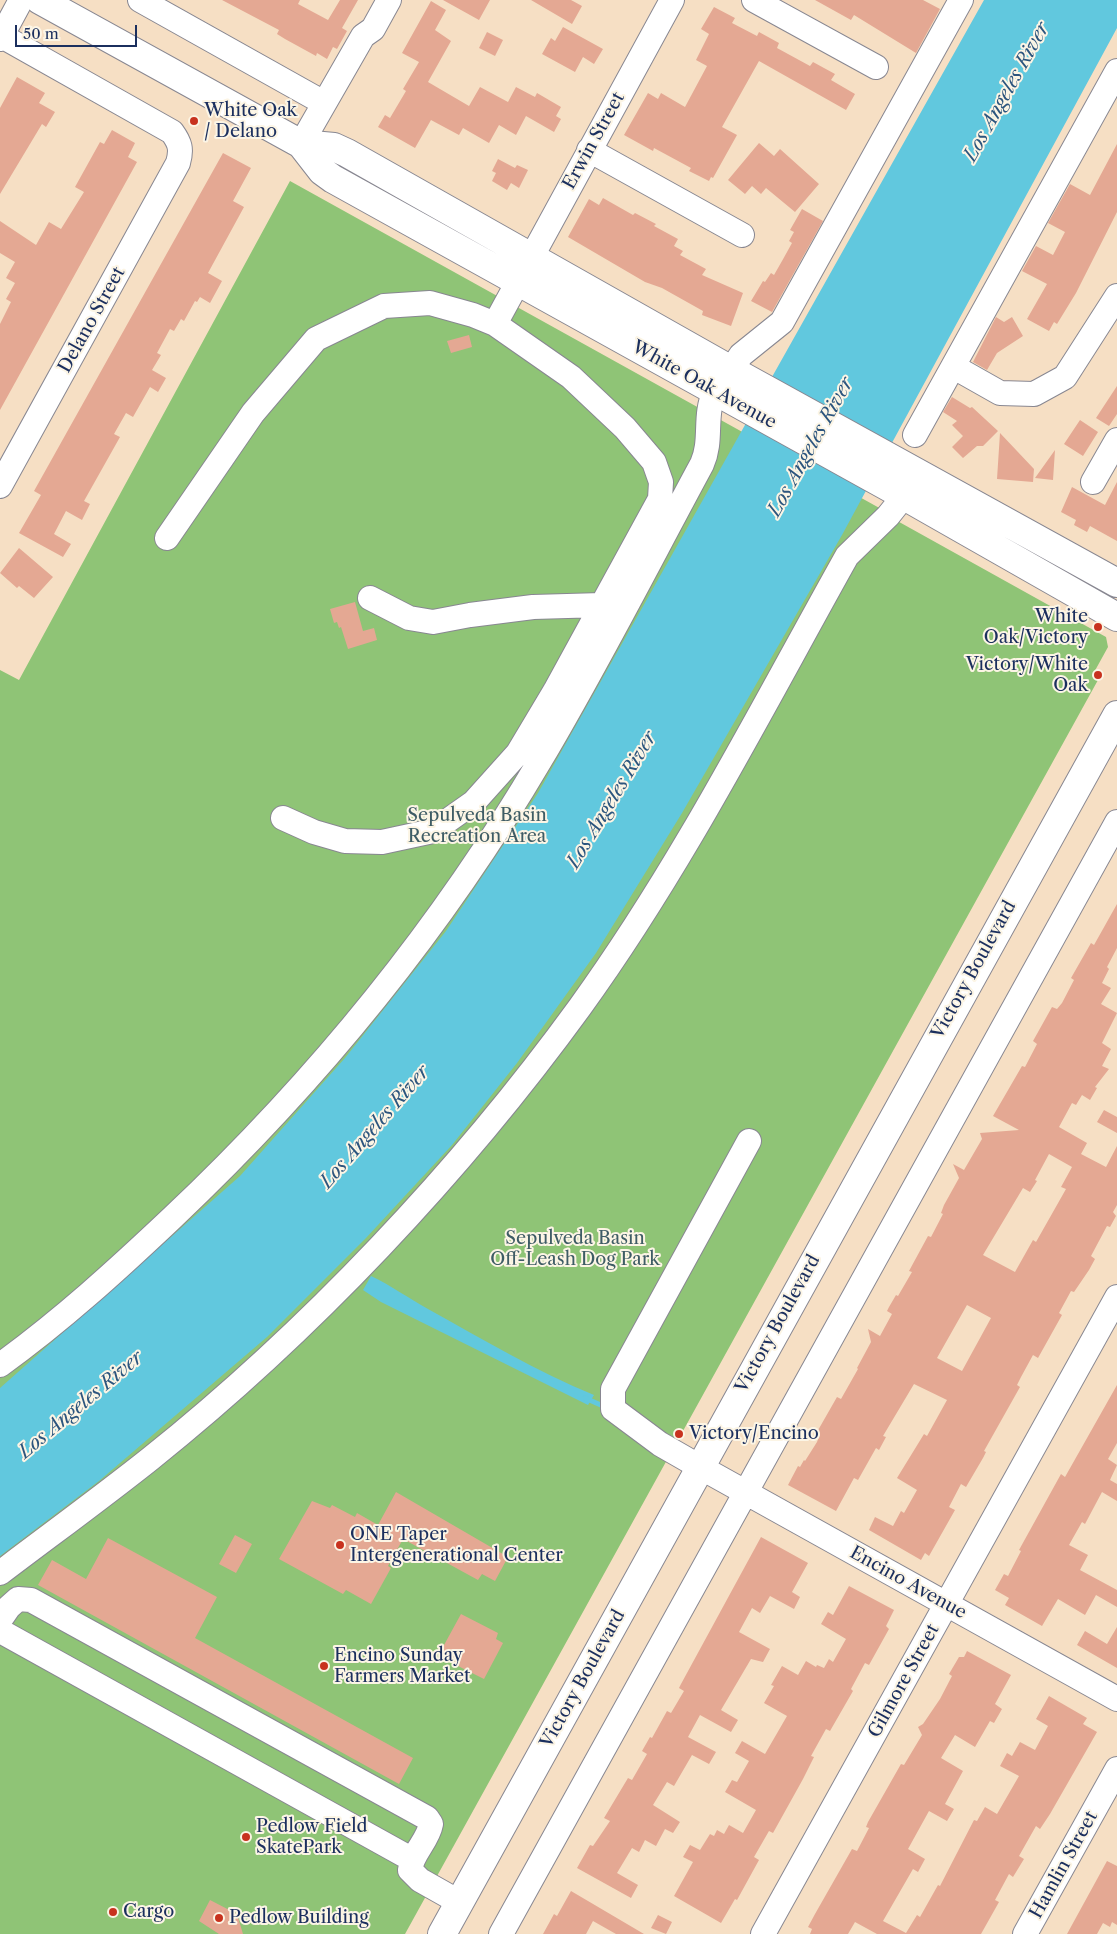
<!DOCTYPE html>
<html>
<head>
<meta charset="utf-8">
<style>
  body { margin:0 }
  #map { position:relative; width:1117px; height:1934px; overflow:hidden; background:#f6dfc4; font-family:"Libre Caslon Text",serif }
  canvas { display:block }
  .scale { position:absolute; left:15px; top:25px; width:122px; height:22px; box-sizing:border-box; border:2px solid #1b2f5e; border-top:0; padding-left:6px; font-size:15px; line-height:18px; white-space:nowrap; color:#1b2f5e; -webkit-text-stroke:4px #fcf5e5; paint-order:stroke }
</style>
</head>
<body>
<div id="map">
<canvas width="1117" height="1934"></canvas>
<div class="scale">50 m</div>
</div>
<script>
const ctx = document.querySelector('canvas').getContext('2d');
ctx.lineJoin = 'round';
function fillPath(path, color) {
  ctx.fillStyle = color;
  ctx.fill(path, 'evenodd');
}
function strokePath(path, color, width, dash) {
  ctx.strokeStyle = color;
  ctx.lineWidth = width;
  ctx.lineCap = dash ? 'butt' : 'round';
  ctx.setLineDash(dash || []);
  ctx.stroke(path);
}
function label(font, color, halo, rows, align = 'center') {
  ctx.font = font + ' "Libre Caslon Text",serif';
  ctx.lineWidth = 4;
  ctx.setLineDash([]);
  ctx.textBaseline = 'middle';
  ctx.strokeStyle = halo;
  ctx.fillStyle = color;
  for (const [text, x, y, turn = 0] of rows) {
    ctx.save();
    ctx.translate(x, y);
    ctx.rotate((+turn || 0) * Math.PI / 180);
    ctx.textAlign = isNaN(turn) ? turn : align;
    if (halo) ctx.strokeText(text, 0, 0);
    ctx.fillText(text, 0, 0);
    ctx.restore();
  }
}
fillPath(new Path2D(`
  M290,181L883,510L892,518L1106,637L1108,647L1092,676L1098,680L405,1934H0V670L19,680Z`), '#8fc476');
fillPath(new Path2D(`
  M984,0H1117V28L842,535L682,813L596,953L517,1063L452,1145L366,1238L267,1337L99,1481L0,1556V1388L240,1176L345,1058L446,931L538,793Z
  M371,1276C392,1286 408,1298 428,1309C482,1339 536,1371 594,1395L588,1405L381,1302L363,1290Z`), '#61c8de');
strokePath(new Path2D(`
  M585,1398L603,1406`), '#61c8de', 5);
fillPath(new Path2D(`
  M222,0H300L298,4L328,20L340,0H358L342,28L347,31L337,49L333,47L327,59L317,53L316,56L285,39L277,34L279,30Z
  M443,0H490L479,20Z
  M531,0H571L582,6L572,24Z
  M815,0H923L940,9L916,53L854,15L851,20Z
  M431,1L446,10L435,30L451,41L428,82L469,106L480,87L508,102L516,87L535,97L537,93L561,107L556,116L561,119L554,132L526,116L516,135L499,125L489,143L463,128L459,135L431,120L415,148L378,127L385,115L390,118L406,91L403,89L419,62L402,53Z
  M714,7L735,18L732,23L757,36L759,32L779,43L777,48L810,66L813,62L835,74L831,80L855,94L846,110L759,61L722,127L737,135L713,178L711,177L709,181L689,171L691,168L654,148L653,151L624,135L648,93L658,99L661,93L685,107L707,66L696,60L709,34L701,29Z
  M563,27L603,49L594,64L583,57L575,72L542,54L551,38L555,41Z
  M487,32L503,40L495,56L479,48Z
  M17,77L45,93L39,103L55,112L46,127L42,124L0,194V108Z
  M112,130L135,143L128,157L137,162L0,410V324L11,302L6,299L15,283L6,278L15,262L0,253V221L36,245L49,222L61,229L84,192L75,187L100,142L104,144Z
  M759,143L774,156L780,149L819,184L795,212L766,188L761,194L752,186L745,194L728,180Z
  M1117,144V212L1076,293L1057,324L1054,322L1049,331L1027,319L1047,284L1022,271L1036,246L1053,255L1065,232L1048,223L1070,184L1090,195Z
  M223,153L251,168L233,201L244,207L208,273L222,281L210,303L200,297L197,302L195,301L184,321L181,319L174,331L170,329L157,353L161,355L152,370L166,378L158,392L150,387L133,417L126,413L114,434L120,437L84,501L90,504L82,520L66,511L54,534L71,544L63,557L19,533L41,495L34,491Z
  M498,159L515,168L517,165L528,170L519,188L511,183L507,190L492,181L496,173L492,171Z
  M603,198L633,215L635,213L656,224L654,226L678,239L674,246L683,251L680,255L706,269L702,275L743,293L731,326L702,315L703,311L662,288L645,282L568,237L589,199L599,205Z
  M802,209L823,221L772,312L751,301L763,281L765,282L771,273L774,275L782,261L792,243L789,241L794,232L790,230Z
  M996,317L1004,322L1012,317L1023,336L997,353L987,370L973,362Z
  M469,335L472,347L451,353L447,341Z
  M1117,386V414L1109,426L1096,418Z
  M952,397L970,408L972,407L998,431L983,446H977L963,458L952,447L963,436L952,425L957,421L943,412Z
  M1080,420L1098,432L1083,456L1064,444Z
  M1000,433L1034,469L1033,482L997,479Z
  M1055,450L1053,480L1035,478Z
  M1117,482V541L1090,526L1087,532L1074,525L1076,520L1061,512L1072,487L1105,505Z
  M19,548L53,577L34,598L19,586L17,588L0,573Z
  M355,602L363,631L374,628L377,640L348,649L341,627L339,628L337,622L334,623L330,609Z
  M1117,904V948L1107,967L1109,969L1102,983L1111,988L1101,1004L1117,1013L1102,1043L1111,1049L1102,1066L1109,1069L1095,1087L1097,1088L1090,1100L1082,1095L1076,1105L1072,1103L1059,1127L1087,1143L1081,1154L1106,1167L1117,1146V1205L1113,1212L1116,1216L1110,1227L1107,1226L1091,1256L1095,1259L1089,1270L1074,1292L1071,1291L1059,1313L1062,1315L1038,1358L1033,1355L1021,1377L1017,1385L1020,1387L984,1451L986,1452L983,1458L966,1487L961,1484L949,1507L955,1510L929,1556L925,1553L921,1560L869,1530L875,1517L893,1526L901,1511L904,1513L917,1490L897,1478L924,1434L927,1436L947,1400L914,1384L883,1436L886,1437L879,1450L876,1448L858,1480L854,1478L836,1511L788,1485L798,1466L800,1467L804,1460L805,1461L817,1442L820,1434L817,1432L837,1397L841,1399L858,1369L857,1368L871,1342L868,1329L880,1336L892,1314L887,1311L889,1307L896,1295L898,1296L912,1272L909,1271L928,1236L931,1237L943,1214L941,1213L944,1205L959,1178L953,1164L964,1170L982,1139L980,1133L1019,1130L993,1116L1022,1066L1025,1067L1037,1044L1033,1041L1052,1007L1057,1009L1062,1003L1074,980L1071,978L1091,943L1094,945ZM1049,1154L1072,1167L1061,1187L1066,1189L1036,1242L1033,1240L1015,1272L983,1255L1023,1188L1030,1192L1037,1181L1035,1180ZM967,1305L991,1318L962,1371L937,1358Z
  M1104,1110L1117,1117V1133L1097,1122Z
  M1117,1385V1443L1108,1459L1117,1465L1110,1480L1117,1484V1501L1102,1492L1085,1524L1082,1522L1069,1545L1088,1555L1080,1570L1117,1590V1607L1096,1595L1085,1615L1058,1599L1042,1626L1005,1605L1009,1598L995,1590L1004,1574L1008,1576L1021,1551L1019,1550L1061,1474L1065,1477Z
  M396,1492L508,1557L495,1581L482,1574L478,1580L403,1539L388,1566L391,1568L371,1604L346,1590L343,1594L279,1559L312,1501L330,1508L332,1505L355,1517L357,1513L378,1525Z
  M235,1535L252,1544L236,1573L219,1564Z
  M761,1537L808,1563L792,1592L800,1597L794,1609L770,1596L760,1613L752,1608L739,1632L770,1649L763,1662L751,1659L721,1710L738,1720L731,1732L700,1715L688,1737L716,1752L709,1764L692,1755L674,1786L667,1782L653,1805L680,1822L673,1833L665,1829L656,1846L645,1840L639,1852L632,1848L617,1873L638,1885L631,1898L577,1868L590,1845L593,1846L610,1821L604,1818L628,1778L632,1780L647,1754L642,1751L650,1737L652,1738L667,1711L671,1713L684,1691L679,1688L681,1684Z
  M108,1538L217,1597L195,1638L413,1758L399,1784L38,1585L52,1560L86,1579Z
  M849,1586L894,1610L886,1626L889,1629L869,1665L865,1663L851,1689L853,1691L830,1731L826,1729L811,1756L814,1757L803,1779L773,1833L769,1831L754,1857L759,1860L737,1900L735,1899L721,1923L674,1896L693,1862L683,1857L690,1845L700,1850L710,1834L714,1836L717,1830L724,1834L729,1825L743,1833L756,1810L725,1792L732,1780L737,1782L749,1761L735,1753L742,1741L765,1754L787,1716L764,1703L774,1686L771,1685L782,1666L798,1675L806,1661L816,1667L817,1665L824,1668L829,1659L833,1662L846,1639L821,1624L828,1612L833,1615Z
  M461,1614L498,1633L496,1639L503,1643L484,1679L438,1656Z
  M1117,1627V1668L1077,1645L1085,1631L1107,1644Z
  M967,1651L1011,1675L995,1704L1002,1709L994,1723L990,1721L975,1747L955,1735L941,1758L963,1771L945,1804L954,1809L947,1821L929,1811L908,1849L925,1859L918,1872L913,1869L883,1921L906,1933L917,1915L920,1917L938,1885L940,1886L974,1820L977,1821L985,1807L997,1814L1019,1776L1000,1766L1007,1753L1012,1756L1020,1742L1035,1750L1048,1726L1036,1719L1049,1696L1087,1718L1083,1724L1097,1732L1050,1814L1040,1829L1036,1826L1019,1856L1024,1859L1013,1877L1009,1874L995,1900L999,1902L981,1934H877L855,1922L848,1934H810L812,1929L808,1927L815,1914L852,1849L857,1851L869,1828L866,1827L868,1822L901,1764L904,1765L922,1735L918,1727L923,1724L940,1699L952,1676L949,1674L959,1657H964Z
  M1107,1861L1117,1866V1925L1112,1922L1110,1927L1103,1923L1097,1934H1067Z
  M571,1891L644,1934H616L593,1921L586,1934H543L554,1914L557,1916Z
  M210,1900L237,1914L243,1934H219L199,1921Z
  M658,1915L672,1922L666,1934L651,1928Z`), '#e4a893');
const minor = new Path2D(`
  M140,0L324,103
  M754,0L876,67
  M0,35L172,132C180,143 182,149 178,163L0,486
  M0,39L21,0
  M301,144L363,36L373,29L389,0
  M589,150L742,235
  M495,324L672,0
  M954,367L1000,393L1034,394L1065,377L1117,296
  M731,370L741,355L782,322L961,0
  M915,435L1117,71
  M1093,482L1117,440
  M167,538L253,413L316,339L384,306L430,303L473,315L495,324L571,377L625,428L654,462L661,482L660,499L555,691L518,753L474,802L433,831L382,842L345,841L314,832L283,818
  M370,598L409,618L433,622L470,615L533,607L602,605
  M749,1141L613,1389V1409L660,1444L700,1467L1117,1699
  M0,1365C61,1321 117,1270 172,1218C315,1083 441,929 541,759C598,663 649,562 702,464C713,439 703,417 715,391
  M0,1573C50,1535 101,1498 150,1459C309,1332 460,1172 580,1007C682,866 762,708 847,556L888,516L904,496
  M0,1620L9,1607L18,1599L31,1600L427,1818L431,1824C428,1841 412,1853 410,1870L420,1880L459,1902
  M0,1629L2,1632L413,1860
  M501,1934L1117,822
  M763,1934L1117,1297
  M1025,1934L1117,1769`);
const major = new Path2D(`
  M40,0L301,144L334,147L347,153L731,370L1117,583
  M301,144L322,171L333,179L892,489L1117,617
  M442,1934L1117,715`);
strokePath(minor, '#888791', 26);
strokePath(major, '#888791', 30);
strokePath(minor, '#fff', 24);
strokePath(major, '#fff', 28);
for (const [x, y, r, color] of [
  [194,121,5,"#c8321e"],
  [1098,627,5,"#c8321e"],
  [1098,675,5,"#c8321e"],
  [679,1434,5,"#c8321e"],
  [340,1545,5,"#c8321e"],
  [324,1666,5,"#c8321e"],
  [246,1837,5,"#c8321e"],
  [113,1912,5,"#c8321e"],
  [219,1918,5,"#c8321e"]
]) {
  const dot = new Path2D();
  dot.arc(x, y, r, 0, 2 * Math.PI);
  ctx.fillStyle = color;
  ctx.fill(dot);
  strokePath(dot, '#fcf5e5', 2);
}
label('18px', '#1b2f5e', '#fcf5e5', [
  ["White Oak",204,111],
  ["/ Delano",204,132],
  ["White",1088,617,"right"],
  ["Oak/Victory",1088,638,"right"],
  ["Victory/White",1088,665,"right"],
  ["Oak",1088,686,"right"],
  ["Victory/Encino",689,1434],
  ["ONE Taper",350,1535],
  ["Intergenerational Center",350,1556],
  ["Encino Sunday",334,1656],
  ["Farmers Market",334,1677],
  ["Pedlow Field",256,1827],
  ["SkatePark",256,1848],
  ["Cargo",123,1912],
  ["Pedlow Building",229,1918]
], 'left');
label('18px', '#1b2f5e', '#fcf5e5', [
  ["Erwin Street",594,141,-61],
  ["Delano Street",92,320,-61],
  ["White Oak Avenue",704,385,29],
  ["Victory Boulevard",974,970,-61],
  ["Victory Boulevard",778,1324,-61],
  ["Encino Avenue",908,1583,29],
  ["Victory Boulevard",583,1679,-61],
  ["Gilmore Street",904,1681,-61],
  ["Hamlin Street",1064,1865,-61]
]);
label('18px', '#3e5c65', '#fcf5e5', [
  ["Sepulveda Basin",477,816],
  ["Recreation Area",477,837],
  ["Sepulveda Basin",575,1239],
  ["Off-Leash Dog Park",575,1260]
]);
label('italic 19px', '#2c557e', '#fcf5e5', [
  ["Los Angeles River",1007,92,-61],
  ["Los Angeles River",811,447,-61],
  ["Los Angeles River",612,800,-59],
  ["Los Angeles River",375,1127,-49],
  ["Los Angeles River",81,1405,-40]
]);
</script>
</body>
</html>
